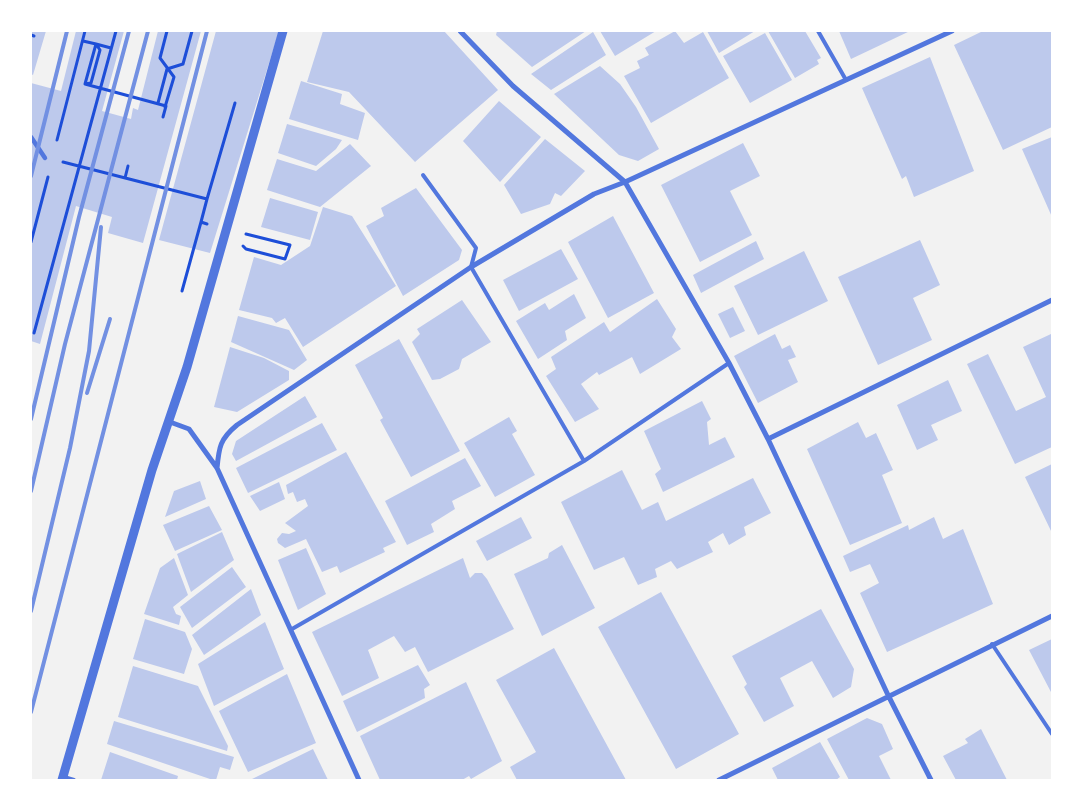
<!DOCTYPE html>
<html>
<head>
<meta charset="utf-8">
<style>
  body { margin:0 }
  #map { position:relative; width:1083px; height:811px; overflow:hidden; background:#f2f2f2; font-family:"PT Sans Narrow",sans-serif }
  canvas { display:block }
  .frame { position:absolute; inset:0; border:32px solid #fff; pointer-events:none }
</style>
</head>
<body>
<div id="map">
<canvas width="1083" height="811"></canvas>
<div class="frame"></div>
</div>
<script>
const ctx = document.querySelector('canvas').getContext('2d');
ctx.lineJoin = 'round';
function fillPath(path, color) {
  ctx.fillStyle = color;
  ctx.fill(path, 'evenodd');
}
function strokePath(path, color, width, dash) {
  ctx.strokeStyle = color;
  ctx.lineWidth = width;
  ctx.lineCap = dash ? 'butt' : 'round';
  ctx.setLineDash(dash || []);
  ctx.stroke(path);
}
fillPath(new Path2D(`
  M31,31H46L33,75L31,74Z
  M76,31H124L102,111L131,119L133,108L138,110L158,31H201L143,243L108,233L112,217L76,206L40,344L31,341V83L61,91Z
  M216,31H279L210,253L159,240Z
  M323,31H444L498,90L415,162L349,92L307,82Z
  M497,31H586L532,67L496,35Z
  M600,31H656L615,56Z
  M675,31L684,43L703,32L729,78L651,123L624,76L640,68L637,61L649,55L645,48Z
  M707,31H755L719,53Z
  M768,31H805L821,58L817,60L819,64L795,78Z
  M839,31H910L851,59Z
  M983,31H1052V127L1003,150L954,45Z
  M593,32L606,55L551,90L531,74Z
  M765,33L792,80L750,103L723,56Z
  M930,57L974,171L914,197L906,176L902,179L862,88Z
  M600,66L620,84L636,107L659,149L638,161L619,155L554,94Z
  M301,81L342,94L340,104L365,113L358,140L289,119Z
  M499,101L541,137L500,182L463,141Z
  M287,124L342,140L336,149L316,166L278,153Z
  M1052,137V217L1022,149Z
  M545,139L585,171L561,196L555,193L550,204L521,214L504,185Z
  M743,143L760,176L730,191L752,235L700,262L661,185Z
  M350,144L371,166L320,207L267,190L277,159L316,171Z
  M416,188L462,250L459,260L403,296L366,226L384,216L381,208Z
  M270,198L318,212L310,240L261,227Z
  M323,207L352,216L396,286L303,347L285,318L276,323L272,318L239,310L254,257L281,265L310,246Z
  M613,216L654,293L608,318L568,242Z
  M920,240L940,285L913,298L932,340L878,365L838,277Z
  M756,241L764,259L701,293L693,275Z
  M561,249L578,279L519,311L503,280Z
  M804,251L828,301L758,335L734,286Z
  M574,294L586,318L565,331L567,340L538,359L516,321L545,303L549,310Z
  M657,299L676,329L672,337L681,349L640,374L632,357L599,375L597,372L581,384L599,409L575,422L546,376L556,369L551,357L604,322L610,332Z
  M462,300L491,342L462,359L459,369L440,379L432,380L412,342L420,334L417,329Z
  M733,307L745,331L730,338L718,314Z
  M238,316L289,330L307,360L294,370L231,342Z
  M775,334L782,349L790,345L796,357L788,360L798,382L758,403L734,356Z
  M1051,334L1052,447L1015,464L967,364L988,354L1016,411L1046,397L1023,347Z
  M399,339L460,451L411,477L380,420L383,418L355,365Z
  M230,347L264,358L289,371V380L237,412L214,407Z
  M948,380L962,411L931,425L938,440L917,450L897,405Z
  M305,396L317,417L236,461L232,454L236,441Z
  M702,401L711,419L707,422L709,445L725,437L735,457L663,492L655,474L661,469L644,431Z
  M509,417L517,431L512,434L535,475L495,497L464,443Z
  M858,422L866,438L876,433L893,470L882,475L902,523L850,545L807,449Z
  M322,423L337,450L248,493L236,468Z
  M346,452L396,542L383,548L385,552L340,573L337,566L322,572L306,539L285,548L278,543L277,539L282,533L289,534L296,531L285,523L308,506L305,499L297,502L293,492L288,494L286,485Z
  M465,458L481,486L452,501L455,509L431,524L434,532L407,545L385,501Z
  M1052,464V533L1025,477Z
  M622,470L642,510L658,502L666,521L753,478L771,513L744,527L746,535L729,545L723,533L708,542L713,552L677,569L671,561L655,569L657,577L638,585L624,557L594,570L561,502Z
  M200,481L206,499L165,517L174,491Z
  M279,482L285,499L260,511L250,496Z
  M209,506L222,530L175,551L163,525Z
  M521,517L532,538L487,561L476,541Z
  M934,517L943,539L963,529L993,604L887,652L860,593L879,583L870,564L850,572L843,556L908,525L909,530Z
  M222,532L234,560L191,592L177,554Z
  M562,545L595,608L542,636L514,574L548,558L549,553Z
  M306,548L326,594L298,610L278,560Z
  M174,558L188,595L173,607L176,614L181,616L179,625L144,614L160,568Z
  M463,558L470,578L475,573H482L487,579L514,629L428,672L415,647L405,652L394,636L368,650L379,678L342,696L312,632Z
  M232,567L246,587L192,628L180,607Z
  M251,589L261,615L204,655L192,635Z
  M661,592L739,734L676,769L598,627Z
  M821,609L854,669L851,687L833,698L812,661L780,678L794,706L764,722L744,687L747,684L732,656Z
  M145,619L185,632L192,649L184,674L133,659Z
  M265,622L284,669L214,706L198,664Z
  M1052,639V694L1029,650Z
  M554,648L626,780H517L510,767L536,752L496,680Z
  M418,665L430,685L424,689L425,698L357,732L343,701Z
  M133,666L198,686L228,746L227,751L118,717Z
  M287,674L316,743L248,772L219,711Z
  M466,682L502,761L471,779L469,776L462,780H380L360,736Z
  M867,718L882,724L893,749L879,756L891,780H849L827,739Z
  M114,721L234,757L230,770L220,767L216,780H213L107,744Z
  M981,729L1007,780H956L943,756L968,743L965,739Z
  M820,742L840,777L836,780H778L772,768Z
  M313,749L328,780H250Z
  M110,752L178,776L177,780H101Z`), '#bdc9ec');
strokePath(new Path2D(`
  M31,35L34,36
  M83,41L96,44L100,50L91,83L85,84L166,106L163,117
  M167,69L183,64L192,31
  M85,84L96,44L111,48
  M158,103L167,69
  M165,107L174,77L160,58L167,31
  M57,140L85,31
  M63,162L207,199L201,222L207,224
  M125,178L128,166
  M207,199L235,103
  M31,242L48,177
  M243,246L246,249L285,259L290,245L246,234
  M182,291L201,222
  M34,333L116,31`), '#1d4ed8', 3);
strokePath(new Path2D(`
  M818,31L846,80
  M423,175L476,248L471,267L584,461
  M292,629L584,461L729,363
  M992,644L1052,734
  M64,777L74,780`), '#5277de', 4);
strokePath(new Path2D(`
  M31,137L45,158`), '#5277de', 4.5);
strokePath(new Path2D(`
  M460,31L513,86L625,182L729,363L768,439L888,695L931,780
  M170,422L189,429L217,468L359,780
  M768,439L1052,300
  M217,468C219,447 220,439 237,425L471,267L594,194L625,182L952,31
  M719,780L1052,616`), '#5277de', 5);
strokePath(new Path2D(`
  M62,780L152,470L187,367L283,31`), '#5277de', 9);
strokePath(new Path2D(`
  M31,176L67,31
  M87,393L110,319
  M31,419L79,217L129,31
  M31,491L65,344L148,31
  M31,611L70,448L89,351L101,227
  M31,712L207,31`), '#7290e2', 4);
</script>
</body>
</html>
